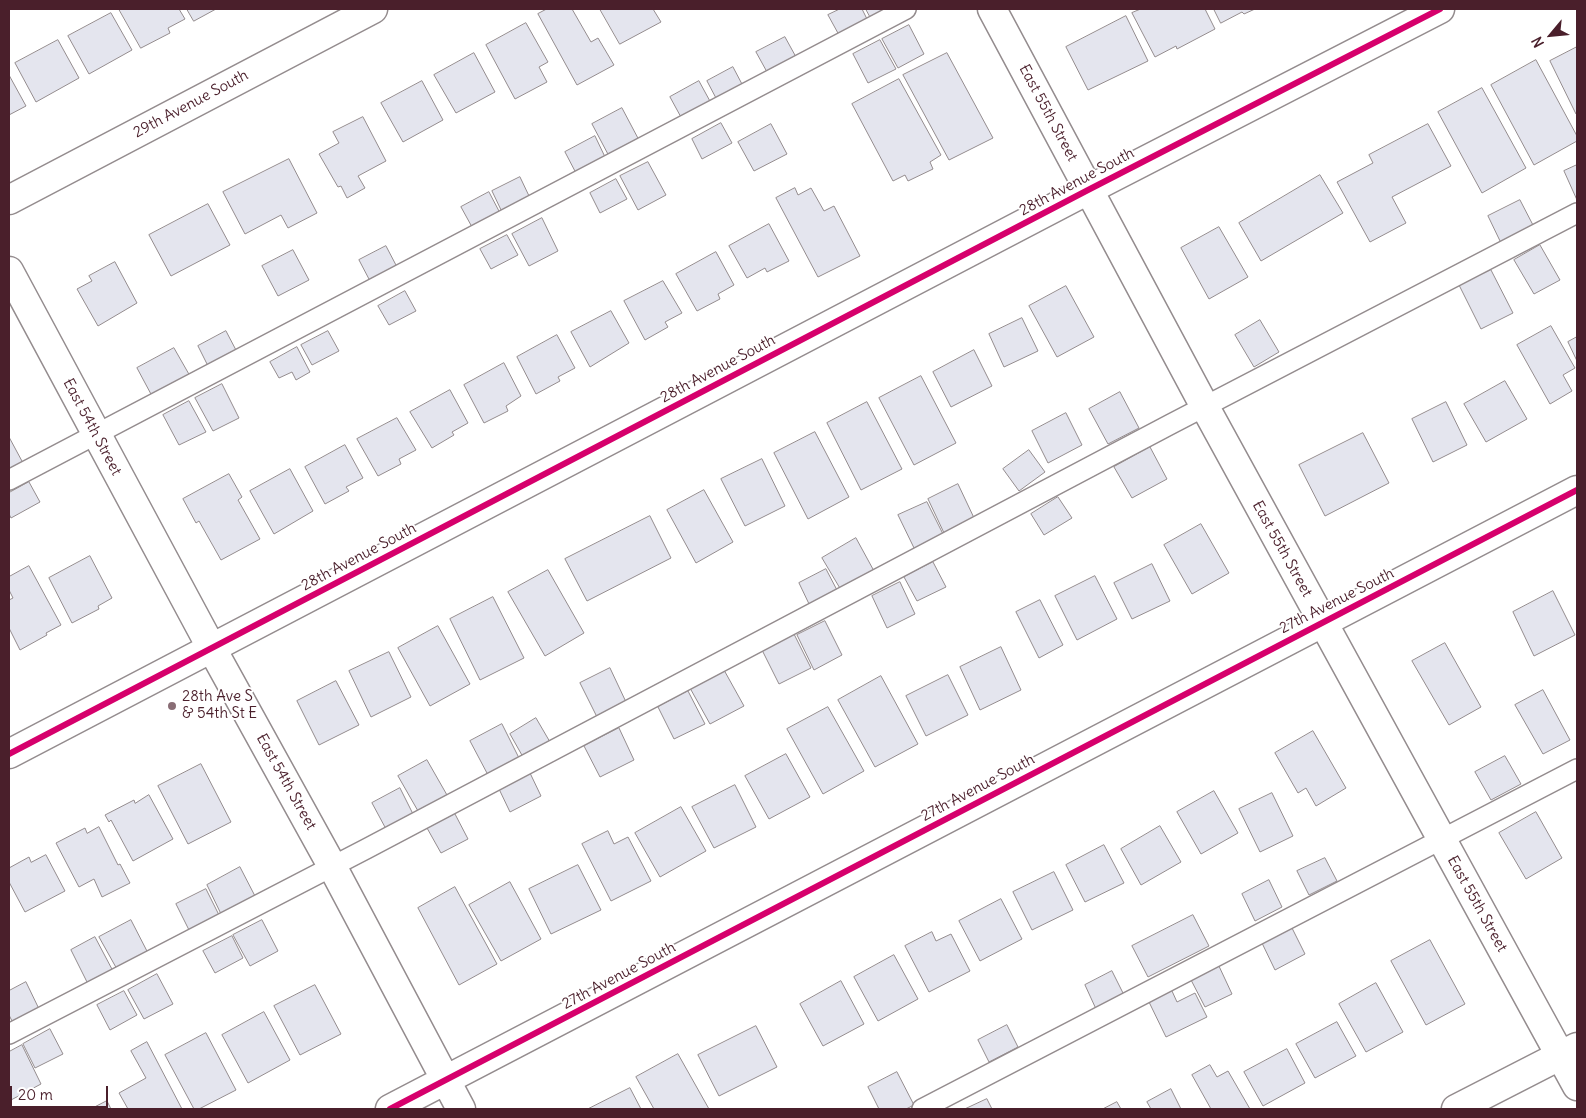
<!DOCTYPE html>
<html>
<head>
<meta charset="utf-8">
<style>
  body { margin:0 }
  #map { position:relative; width:1586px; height:1118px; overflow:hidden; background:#fff; font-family:Delius,sans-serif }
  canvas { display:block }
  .frame { position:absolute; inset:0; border:10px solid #4a1f2b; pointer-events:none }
  .north { position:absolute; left:1526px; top:10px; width:50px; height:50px; -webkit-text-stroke:4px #fff; paint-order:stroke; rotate:242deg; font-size:14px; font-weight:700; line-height:20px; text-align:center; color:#4a1f2b }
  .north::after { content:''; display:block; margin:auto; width:18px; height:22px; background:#4a1f2b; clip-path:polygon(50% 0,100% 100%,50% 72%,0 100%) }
  .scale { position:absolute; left:10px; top:1086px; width:98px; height:22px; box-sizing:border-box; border:2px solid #4a1f2b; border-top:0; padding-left:6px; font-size:15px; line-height:18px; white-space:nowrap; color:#4a1f2b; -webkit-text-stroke:4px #fff; paint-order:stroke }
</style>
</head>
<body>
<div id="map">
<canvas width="1586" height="1118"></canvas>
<div class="frame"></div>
<div class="north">N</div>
<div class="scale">20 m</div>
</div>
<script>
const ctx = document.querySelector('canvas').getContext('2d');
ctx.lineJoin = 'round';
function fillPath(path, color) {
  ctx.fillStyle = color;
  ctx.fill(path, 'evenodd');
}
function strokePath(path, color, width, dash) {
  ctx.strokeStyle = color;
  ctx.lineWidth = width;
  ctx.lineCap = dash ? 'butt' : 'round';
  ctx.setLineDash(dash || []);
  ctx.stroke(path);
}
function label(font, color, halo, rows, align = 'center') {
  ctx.font = font + ' Delius,sans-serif';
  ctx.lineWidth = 4;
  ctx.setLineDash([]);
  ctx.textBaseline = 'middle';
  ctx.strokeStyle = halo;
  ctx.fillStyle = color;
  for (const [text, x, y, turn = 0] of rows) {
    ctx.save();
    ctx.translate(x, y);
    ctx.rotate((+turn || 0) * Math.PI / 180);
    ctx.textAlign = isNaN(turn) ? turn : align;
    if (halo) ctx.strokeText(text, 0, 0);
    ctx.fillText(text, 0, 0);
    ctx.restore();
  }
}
const building = new Path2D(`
  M119,9H179L185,19L168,28L170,33L141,48Z
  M187,9H216L194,21Z
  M547,9H572L591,42L598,38L614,65L577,85L538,14Z
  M600,9H653L661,22L620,44Z
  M840,9H862L867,19L839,35L828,15Z
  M866,9H893L872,20Z
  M1141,9H1205L1215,29L1177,49L1176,46L1155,57L1132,13Z
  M1214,9H1255L1244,14L1242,12L1221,23Z
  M111,13L132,50L89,74L68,36Z
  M1126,16L1148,61L1088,90L1066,47Z
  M526,23L548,62L539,67L547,82L515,99L486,45Z
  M909,25L924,54L898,68L882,39Z
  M785,37L796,57L767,72L756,52Z
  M58,40L79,78L36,102L15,63Z
  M880,40L896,69L868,83L853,54Z
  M1577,47V113L1576,114L1550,61Z
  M474,53L495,92L456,113L434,75Z
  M947,53L993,138L949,160L903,75Z
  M1536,60L1577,136V141L1534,165L1491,85Z
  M733,67L743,86L717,100L707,81Z
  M9,75L26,106L9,115Z
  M899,79L941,155L930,162L933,169L908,181L905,175L893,181L852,104Z
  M422,81L443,120L403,142L381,103Z
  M699,81L711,103L682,119L670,97Z
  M1482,88L1526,168L1482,193L1438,112Z
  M622,108L640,142L610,158L592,124Z
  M363,117L386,161L358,176L365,188L347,198L341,186L338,187L319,154L339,143L333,132Z
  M721,123L732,143L702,159L692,139Z
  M771,124L787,154L754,171L738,142Z
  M1428,124L1451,166L1392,197L1406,223L1370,242L1337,182L1373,163L1369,155Z
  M595,136L606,159L577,175L565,152Z
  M289,159L317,213L288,228L281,215L245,234L223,192Z
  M648,162L666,195L638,210L620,176Z
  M1577,165V200L1564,171Z
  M1320,175L1343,213L1261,261L1239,223Z
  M520,177L530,198L502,212L492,191Z
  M616,179L627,199L600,213L590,193Z
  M795,188L798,195L811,188L824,211L834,206L860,256L818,277L776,198Z
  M489,192L500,213L472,227L461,207Z
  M1520,200L1534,227L1501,243L1488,216Z
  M208,204L230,245L171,276L149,235Z
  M542,218L558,251L529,266L512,234Z
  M769,224L789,261L767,272L765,268L747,278L729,246Z
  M1219,227L1248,277L1209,299L1181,248Z
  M507,235L518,255L491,269L480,249Z
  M1540,245L1560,280L1534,294L1514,260Z
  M386,246L397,267L370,281L359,260Z
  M293,250L309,280L278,296L262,266Z
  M716,252L734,285L718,294L720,299L697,311L676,274Z
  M115,262L137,303L98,326L77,289L92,281L89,276Z
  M1491,270L1513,313L1481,329L1459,285Z
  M663,281L682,313L665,322L668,327L645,340L624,301Z
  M1066,286L1094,337L1057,357L1029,306Z
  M405,291L416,311L389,325L378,306Z
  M611,311L629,343L590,367L571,332Z
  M1022,318L1038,351L1004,367L989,334Z
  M1260,320L1279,352L1254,367L1235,335Z
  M1551,326L1575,368L1563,375L1572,391L1550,404L1517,345Z
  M226,331L237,352L208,366L198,346Z
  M328,331L339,351L312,365L301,345Z
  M557,335L575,368L558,377L560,381L536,394L517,357Z
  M1577,337V361L1568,342Z
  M297,347L310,372L296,380L292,372L279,378L270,362Z
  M174,348L190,376L152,396L137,368Z
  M974,350L992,386L951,407L933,372Z
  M504,363L521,396L506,406L508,411L484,423L464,385Z
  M921,376L956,443L914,465L879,398Z
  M1505,381L1527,419L1486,442L1464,404Z
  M222,384L239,418L213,431L195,398Z
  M450,390L468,423L452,432L454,435L432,448L410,412Z
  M1120,392L1139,428L1108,444L1089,409Z
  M189,401L206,432L179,445L163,415Z
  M867,402L902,469L861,490L827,423Z
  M1446,402L1467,445L1433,462L1412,419Z
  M1066,413L1082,445L1048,463L1032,431Z
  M397,418L416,450L399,459L401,464L378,476L357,439Z
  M815,432L849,497L808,519L774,453Z
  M1363,433L1389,483L1325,516L1299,465Z
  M9,437L23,463L9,471Z
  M345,445L363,478L346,487L349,491L325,504L305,467Z
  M1150,447L1167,479L1132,498L1114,467Z
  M1029,450L1045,472L1019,491L1003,469Z
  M762,459L785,506L745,526L721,479Z
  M290,469L313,511L274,534L250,491Z
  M229,474L242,497L238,500L260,539L221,560L199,521L196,523L183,499Z
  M29,482L40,502L11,518L9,514V493Z
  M958,484L975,520L945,535L928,499Z
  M704,490L733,542L696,563L667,510Z
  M1058,497L1072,518L1044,535L1031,514Z
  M927,502L944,536L915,550L898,515Z
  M650,516L671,558L587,601L565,559Z
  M1201,524L1229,573L1192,594L1164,545Z
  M856,538L874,571L841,590L822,558Z
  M90,556L112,598L98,606L99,609L72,623L49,578Z
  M933,562L946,587L917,601L904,577Z
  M1152,564L1170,601L1132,619L1114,583Z
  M29,566L61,625L46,633L47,635L20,650L9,628V600L13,598L9,590V577Z
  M826,569L838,592L810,606L799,583Z
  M548,570L584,633L545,656L508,592Z
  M1095,576L1117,619L1077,640L1055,596Z
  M900,582L915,614L887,628L872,596Z
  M1553,591L1575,635L1534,656L1513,612Z
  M493,597L524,658L480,680L450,619Z
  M1040,600L1063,645L1039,658L1016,612Z
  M825,621L842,655L814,670L797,635Z
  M438,626L470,684L430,706L398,648Z
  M791,628L811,668L779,684L759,644Z
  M1445,643L1481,707L1449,725L1412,661Z
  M1001,647L1021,690L980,710L960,667Z
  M389,652L411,697L371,717L349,671Z
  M610,668L626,702L597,717L580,683Z
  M724,670L744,706L710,724L690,688Z
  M948,675L968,715L926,736L906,696Z
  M881,676L918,744L875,767L838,700Z
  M336,681L359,725L319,745L297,701Z
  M1543,690L1570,740L1543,754L1515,705Z
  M688,691L705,724L674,739L658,707Z
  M828,707L864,771L823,794L787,729Z
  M536,718L550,742L523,757L510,734Z
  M502,724L519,758L488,775L470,741Z
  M619,728L634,760L600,777L584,746Z
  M1313,731L1346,788L1316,806L1306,788L1298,793L1275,753Z
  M786,754L810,797L769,819L745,776Z
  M1505,756L1521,784L1491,800L1475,772Z
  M427,760L447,795L418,811L398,776Z
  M201,764L231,822L188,844L158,786Z
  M530,773L541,796L510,812L499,789Z
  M735,785L756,827L714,848L692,807Z
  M400,788L413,814L386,829L372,803Z
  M1214,791L1238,833L1201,854L1177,812Z
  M1272,793L1293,836L1260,852L1239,809Z
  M149,795L173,839L133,861L111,820L109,822L105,815L134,800L135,803Z
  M681,807L706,851L660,877L635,833Z
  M1536,812L1562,858L1526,879L1499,833Z
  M455,814L468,839L441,853L427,828Z
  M1160,826L1181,862L1141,885L1121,849Z
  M99,827L118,865L120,864L130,883L102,897L94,879L79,887L56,843L85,828L87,833Z
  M608,831L614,844L628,837L651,881L611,901L582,844Z
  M1104,845L1124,883L1085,902L1066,865Z
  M46,855L65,891L25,912L9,882V868L29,857L31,862Z
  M1325,858L1337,881L1309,895L1297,871Z
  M578,865L601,910L551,934L529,889Z
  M240,867L256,898L222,916L207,885Z
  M1054,872L1073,910L1032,930L1013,892Z
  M1269,880L1282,907L1255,921L1242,894Z
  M510,882L541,939L501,961L469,905Z
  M455,887L497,964L459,985L418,908Z
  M206,889L220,917L190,932L176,904Z
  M1001,899L1022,939L980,961L959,921Z
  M1193,915L1209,946L1148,977L1132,946Z
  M131,920L149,955L118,971L99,937Z
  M262,920L278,951L250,966L233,935Z
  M1291,926L1305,954L1275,970L1261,941Z
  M932,932L936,941L951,934L970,971L929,992L905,946Z
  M232,936L243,958L215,973L203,951Z
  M95,937L114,973L89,986L71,950Z
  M1430,940L1465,1004L1426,1025L1391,961Z
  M894,955L918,999L878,1021L854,977Z
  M1218,964L1232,994L1205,1007L1190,978Z
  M1112,971L1124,995L1096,1009L1085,985Z
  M157,974L173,1004L144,1019L128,990Z
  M841,981L864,1024L823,1046L800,1004Z
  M26,982L40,1011L14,1025L9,1015V991Z
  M1376,983L1403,1032L1366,1052L1339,1004Z
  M315,985L341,1034L300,1055L274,1006Z
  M124,991L137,1015L110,1030L97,1005Z
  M1172,991L1177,1002L1195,993L1207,1017L1166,1037L1149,1002Z
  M264,1012L290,1060L248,1083L222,1035Z
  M1337,1022L1356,1056L1315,1078L1296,1044Z
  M1007,1025L1018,1047L989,1062L978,1040Z
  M756,1026L777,1067L719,1096L698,1055Z
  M50,1029L63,1054L35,1068L23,1044Z
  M206,1033L236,1090L199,1109H194L165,1055Z
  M147,1042L182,1109H128L119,1093L146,1078L131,1051Z
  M22,1045L41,1084L11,1100L9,1096V1052Z
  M1287,1049L1305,1083L1263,1106L1244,1072Z
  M678,1054L709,1109H654L636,1077Z
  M1210,1065L1217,1077L1228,1071L1250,1109H1211L1192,1075Z
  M897,1072L914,1105L906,1109H879L868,1087Z
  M630,1088L641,1109H588Z
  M1171,1089L1181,1109H1151L1147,1102Z
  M987,1099L992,1109H965Z
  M107,1101L111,1109H91Z
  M1117,1102L1121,1109H1103Z`);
fillPath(building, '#e4e5ee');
strokePath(building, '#948c8e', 1);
const lane = new Path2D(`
  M9,480L906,9
  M9,1034L366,849L1171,424L1577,213
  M922,1109L1577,769`);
const street = new Path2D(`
  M992,9L1205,407L1577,1086
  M9,200L373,9
  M211,647L332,866L461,1109
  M390,1109L1577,490
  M1456,1109L1577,1047`);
const secondary = new Path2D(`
  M9,271L211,647
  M9,754L1088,190L1440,9`);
strokePath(lane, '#948c8e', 22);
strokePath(street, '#948c8e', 31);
strokePath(secondary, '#948c8e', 31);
strokePath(lane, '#fff', 19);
strokePath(street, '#fff', 28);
strokePath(secondary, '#fff', 28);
strokePath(new Path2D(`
  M9,754L1088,190L1440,9
  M390,1109L1577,490`), '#d6006c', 6);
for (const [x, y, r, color] of [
  [172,706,5,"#896d75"]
]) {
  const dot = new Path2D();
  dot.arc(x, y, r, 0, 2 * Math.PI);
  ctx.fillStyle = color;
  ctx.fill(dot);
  strokePath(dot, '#fff', 2);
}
label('15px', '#4a1f2b', '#fff', [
  ["29th Avenue South",191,104,-28],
  ["East 55th Street",1048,113,62],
  ["28th Avenue South",1077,182,-28],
  ["28th Avenue South",718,369,-28],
  ["East 54th Street",92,427,62],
  ["East 55th Street",1282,549,61],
  ["28th Avenue South",359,557,-28],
  ["27th Avenue South",1337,601,-27],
  ["East 54th Street",286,782,61],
  ["27th Avenue South",978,788,-28],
  ["East 55th Street",1477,904,61],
  ["27th Avenue South",619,976,-28]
]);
label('15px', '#4a1f2b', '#fff', [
  ["28th Ave S",182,697],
  ["& 54th St E",182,714]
], 'left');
</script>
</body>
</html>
